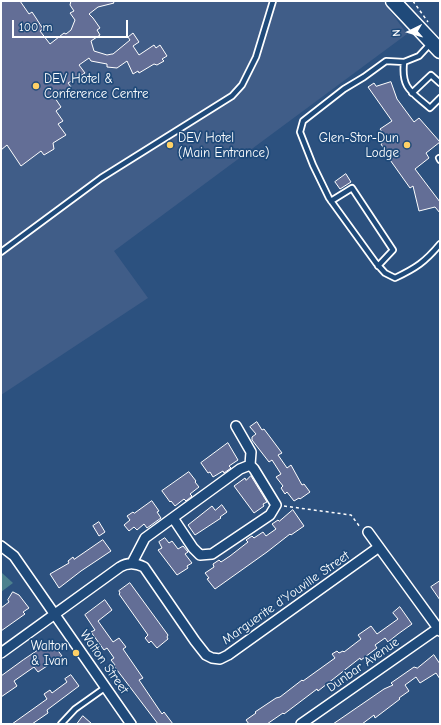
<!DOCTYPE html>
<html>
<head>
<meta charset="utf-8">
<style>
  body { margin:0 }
  #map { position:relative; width:441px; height:725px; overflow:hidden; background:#2c517f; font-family:"Comic Neue",sans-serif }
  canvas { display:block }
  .frame { position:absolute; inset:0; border:2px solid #fff; pointer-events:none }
  .north { position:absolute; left:389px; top:12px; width:40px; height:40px; -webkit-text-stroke:3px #1f4a7a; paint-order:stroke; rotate:265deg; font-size:11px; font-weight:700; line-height:16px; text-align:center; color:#fff }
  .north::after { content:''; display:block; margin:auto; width:14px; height:18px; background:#fff; clip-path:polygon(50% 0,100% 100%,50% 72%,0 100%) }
  .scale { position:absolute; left:12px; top:20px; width:116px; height:18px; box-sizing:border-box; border:2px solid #fff; border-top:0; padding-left:5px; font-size:12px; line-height:14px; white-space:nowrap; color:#fff; -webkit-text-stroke:3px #1f4a7a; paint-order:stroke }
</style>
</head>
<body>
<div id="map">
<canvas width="441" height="725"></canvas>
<div class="frame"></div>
<div class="north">N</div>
<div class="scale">100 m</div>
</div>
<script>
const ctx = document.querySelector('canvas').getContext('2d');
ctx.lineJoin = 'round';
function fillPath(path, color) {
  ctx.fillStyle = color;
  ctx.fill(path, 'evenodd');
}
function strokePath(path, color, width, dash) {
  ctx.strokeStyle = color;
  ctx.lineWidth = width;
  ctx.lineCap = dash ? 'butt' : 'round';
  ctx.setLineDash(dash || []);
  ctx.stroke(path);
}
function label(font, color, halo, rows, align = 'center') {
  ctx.font = font + ' "Comic Neue",sans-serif';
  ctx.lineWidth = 3.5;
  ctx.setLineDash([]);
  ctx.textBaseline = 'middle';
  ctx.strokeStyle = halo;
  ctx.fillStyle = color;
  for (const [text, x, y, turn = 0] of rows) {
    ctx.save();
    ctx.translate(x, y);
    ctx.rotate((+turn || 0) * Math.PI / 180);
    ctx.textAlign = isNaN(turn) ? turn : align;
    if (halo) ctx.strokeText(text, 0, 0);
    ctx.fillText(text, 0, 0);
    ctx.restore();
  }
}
fillPath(new Path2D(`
  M1,1H383L407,34L114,251L148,298L1,395Z`), '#405d88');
fillPath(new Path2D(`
  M1,572L13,583L1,592Z`), '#4c818e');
const building = new Path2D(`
  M1,1H20L29,14L32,12L36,18L43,29L40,31L50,44L64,33L66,34L71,30L75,20L70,13L74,11L70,5L71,1H113L114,3L98,7L89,14L93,18L100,28L97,30L100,35L91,41L94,51L107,55L112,54H113L130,40L128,37L133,33L139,42L133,46L139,55L154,45L156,48L160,45L167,56L162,59L164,61L157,65L154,64L139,73L138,71L133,74L127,61L117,68L107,67V64L91,61L89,58L79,65L85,73L68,83L71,87L55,98L61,107L56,111L63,121L58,124L66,135L53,143L54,149L44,155L41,151L21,166L7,145L1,150Z
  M391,82L397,99L414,122L419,118L440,142L426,153L429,158L415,169L440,202V213L435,207L419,211L413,186L410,188L383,150L384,149L381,144L387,139L380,129L392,121L368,87L374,83L376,86Z
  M346,174L351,182L340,189L335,182Z
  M257,422L262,430L264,429L282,453L278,455L287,468L291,465L302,485L304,484L310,492L300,499L299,498L294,501L287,492L285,494L281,488L283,486L276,477L281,474L272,460L269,462L252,440V437L256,434L250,427Z
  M228,443L238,460L229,466L231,468L224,473L223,471L213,477L210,472L208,473L201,463Z
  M189,472L196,481L195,482L199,487L190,494L192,496L186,501L184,499L175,506L171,501L170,502L162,491Z
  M251,476L267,502L263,504L264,506L254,513L234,486L245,478L246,480Z
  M152,501L159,511L157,512L161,518L147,528L144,524L137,530L134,527L129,531L124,525L130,520L127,516L133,512L134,513Z
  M222,505L227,512L220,517L221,518L195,535L188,525L212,506L215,510Z
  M293,510L304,526L291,535L290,534L267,552L215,589L207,579L209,578L205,573L214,567L213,564L219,560L221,562L230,556L248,542L246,540L252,536L254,538L263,532L266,536L276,529L272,524L278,520L279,521Z
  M99,522L105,532L99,536L93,526Z
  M165,538L169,543L172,541L178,549L183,546L188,552L185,554L192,563L187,566L188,568L177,575L158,550L162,548L159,542Z
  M103,540L111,551L81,571L59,588L50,574L69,563L68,561L73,557L74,559Z
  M440,581V600L431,587Z
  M130,583L168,635L167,637L168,639L157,648L151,641L149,643L145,638L148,635L119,594L120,593L119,591Z
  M13,592L19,595L29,608L23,612L25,614L1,631V608L9,602L8,600Z
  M105,600L112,610L98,621L113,642L119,638L126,647L123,649L143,678L139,680L162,714L164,712L173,724H158L114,666L115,665L111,660L114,658L107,648L104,650L91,632L95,630L85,615Z
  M400,607L412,624L398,634L388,642L385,638L375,645L377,648L361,660L360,658L318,691L317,689L284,714L283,713L267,724H249L246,720L256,713L255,712L276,698L280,697L302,680L303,681L335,658L332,654L337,651L339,653L343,651L344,652L361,639L358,635L371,626L377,634L398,619L393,613Z
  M49,643L51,645L53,644L62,656L38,672L34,667L14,681L17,686L1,697V676L23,660Z
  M434,655L440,664V679L436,673L420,683L416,677L405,685L409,691L399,698L400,699L375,718L374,715L362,724H333L384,689L393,685L391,683L414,667L417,668Z
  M71,675L79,686L47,710L48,713L32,724H12L47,699L44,694L50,690L52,693L67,682L65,679Z
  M83,716L92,724H77Z`);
fillPath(building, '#636e96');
strokePath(building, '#fff', 1);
const service = new Path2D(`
  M430,44L419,56L404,62C401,89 412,92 430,108L440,98
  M404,62L386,61L364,77L344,89L303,121L300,132L313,165L329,198L376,263L385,273L395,278C416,268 425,262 440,244
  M412,93L431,75L440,83
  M439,158L440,160
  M331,201L352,188L393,250L378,266
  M1,252L101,178L232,96L242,85L256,57L273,1
  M61,724L75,709L106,687`);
const minor = new Path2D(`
  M236,426L251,452L250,465
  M368,532L440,631
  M1,546L14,556L131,724
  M132,563L145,538L240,469L250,465L254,469L276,505L270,515L212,554L200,555L193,548L173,518
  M1,653L120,567C128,562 136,563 144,567L195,641L206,655L212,658L220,659L228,655L379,547
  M301,724L440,627`);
const primary = new Path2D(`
  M393,1L440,51`);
strokePath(service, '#fff', 8);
strokePath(minor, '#fff', 12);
strokePath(primary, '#fff', 17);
strokePath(new Path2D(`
  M413,1L428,22
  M284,506L351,515L360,527`), '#fff', 1.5, [3, 3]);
strokePath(service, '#1f4a7a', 4.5);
strokePath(minor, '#1f4a7a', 9);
strokePath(primary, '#1f4a7a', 14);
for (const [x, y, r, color] of [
  [36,86,4,"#ffd166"],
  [170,145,4,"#ffd166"],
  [407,145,4,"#ffd166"],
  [76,653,4,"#ffd166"]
]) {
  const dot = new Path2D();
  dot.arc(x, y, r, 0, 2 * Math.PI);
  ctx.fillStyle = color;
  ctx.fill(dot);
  strokePath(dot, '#1f4a7a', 1.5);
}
label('13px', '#fff', '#1f4a7a', [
  ["DEV Hotel &",44,79],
  ["Conference Centre",44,94],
  ["DEV Hotel",178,138],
  ["(Main Entrance)",178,153],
  ["Glen-Stor-Dun",399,138,"right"],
  ["Lodge",399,153,"right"],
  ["Walton",68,646,"right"],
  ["& Ivan",68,661,"right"]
], 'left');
label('13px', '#fff', '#1f4a7a', [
  ["Marguerite d'Youville Street",286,598,-35],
  ["Walton Street",104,662,55],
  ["Dunbar Avenue",363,665,-35]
]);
</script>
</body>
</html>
